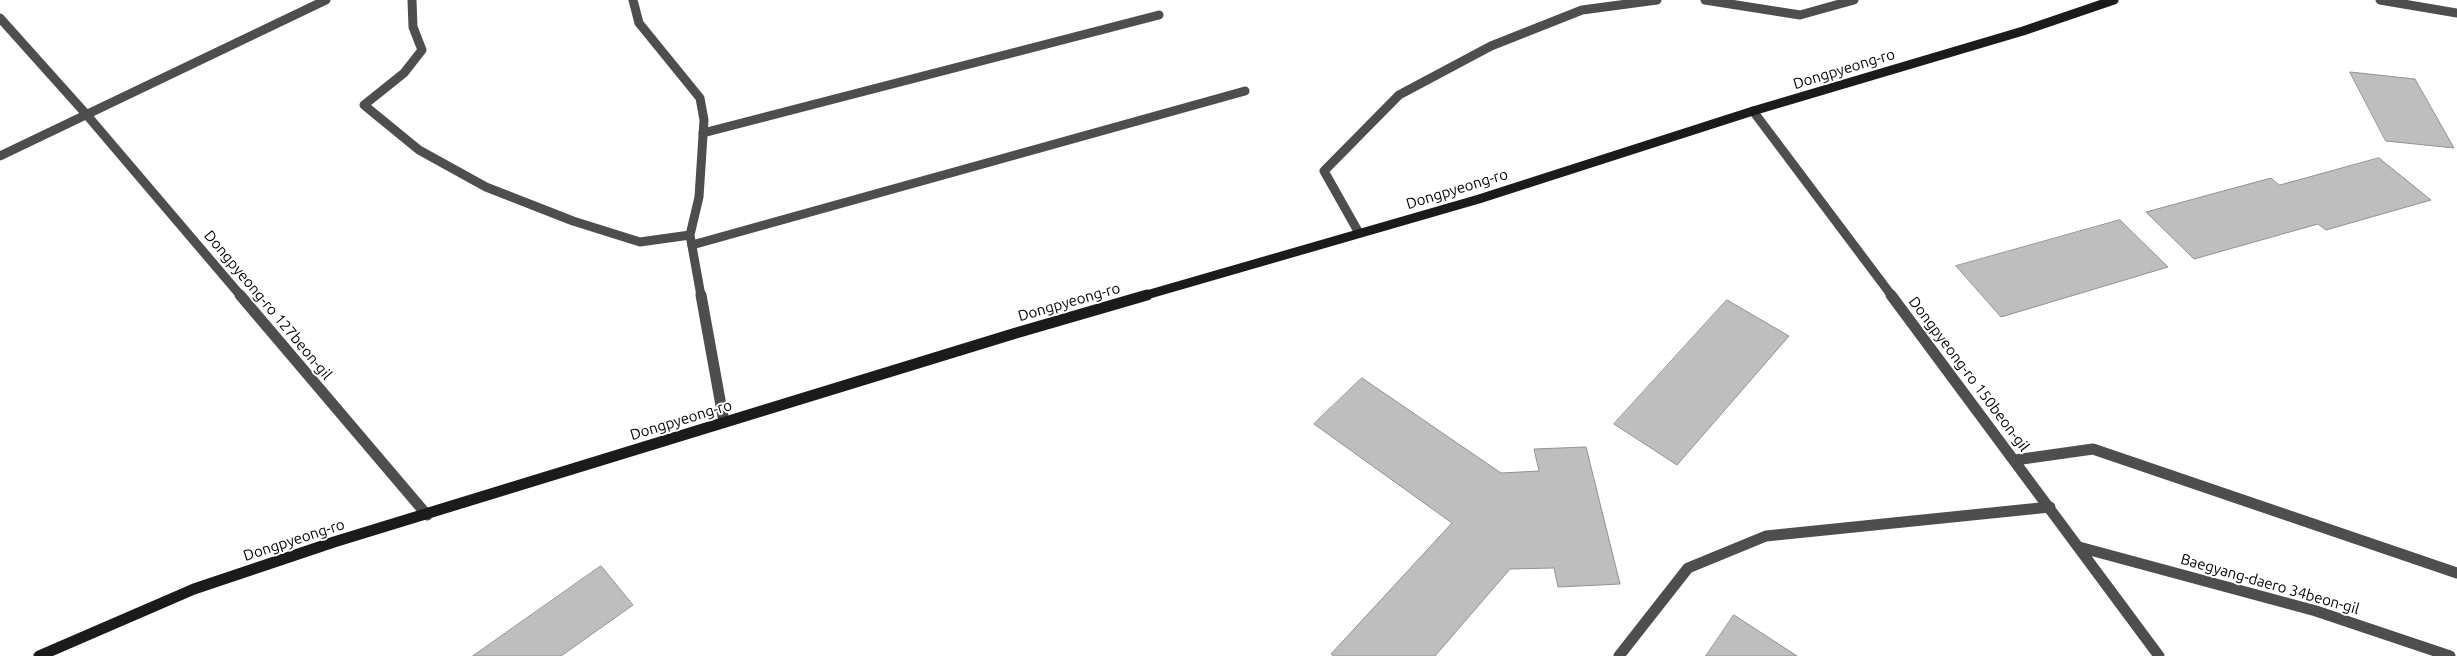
<!DOCTYPE html>
<html>
<head>
<meta charset="utf-8">
<style>
  body { margin:0 }
  canvas { display:block; background:#fff }
</style>
</head>
<body>
<canvas width="2457" height="656"></canvas>
<script>
const ctx = document.querySelector('canvas').getContext('2d');
ctx.lineJoin = 'round';
function fillPath(path, color) {
  ctx.fillStyle = color;
  ctx.fill(path, 'evenodd');
}
function strokePath(path, color, width, dash) {
  ctx.strokeStyle = color;
  ctx.lineWidth = width;
  ctx.lineCap = dash ? 'butt' : 'round';
  ctx.setLineDash(dash || []);
  ctx.stroke(path);
}
function label(font, color, halo, rows, align = 'center') {
  ctx.font = font + ' Ubuntu,sans-serif';
  ctx.lineWidth = 4;
  ctx.setLineDash([]);
  ctx.textBaseline = 'middle';
  ctx.strokeStyle = halo;
  ctx.fillStyle = color;
  for (const [text, x, y, turn = 0] of rows) {
    ctx.save();
    ctx.translate(x, y);
    ctx.rotate((+turn || 0) * Math.PI / 180);
    ctx.textAlign = isNaN(turn) ? turn : align;
    if (halo) ctx.strokeText(text, 0, 0);
    ctx.fillText(text, 0, 0);
    ctx.restore();
  }
}
const building = new Path2D(`
  M2350,72L2415,79L2454,148L2386,141Z
  M2379,158L2431,200L2326,230L2318,224L2194,259L2146,212L2271,178L2279,185Z
  M2120,220L2168,267L2001,317L1956,266Z
  M1727,300L1789,336L1677,465L1614,424Z
  M1362,378L1501,473L1539,471L1534,449L1586,447L1620,584L1558,587L1554,568L1510,569L1435,656H1334L1331,654L1452,523L1314,424Z
  M601,566L633,605L561,656H473Z
  M1734,615L1797,656H1706Z`);
fillPath(building, '#bebebe');
strokePath(building, '#929292', 1);
strokePath(new Path2D(`
  M2380,0L2457,13
  M703,133L1159,15
  M692,245L1245,91`), '#4e4e4e', 9);
strokePath(new Path2D(`
  M412,0L413,27L422,50L404,73L364,105L419,150L486,187L573,221L640,242L690,235
  M633,0L639,23L700,98L704,120L699,197L690,235L701,296
  M1705,0L1800,15L1854,0
  M0,18L86,114L241,296
  M1753,111L1892,296
  M0,156L326,0
  M1359,233L1324,171L1399,95L1491,46L1582,10L1657,0`), '#4e4e4e', 9);
strokePath(new Path2D(`
  M240,295L427,515
  M701,295L724,422
  M1891,295L2159,656
  M2015,460L2093,449L2457,573
  M2079,547L2316,611L2450,656
  M1619,656L1688,568L1766,536L2050,507`), '#4e4e4e', 11);
strokePath(new Path2D(`
  M1143,296L1479,199L1753,111L2023,31L2114,0`), '#1b1b1b', 9);
strokePath(new Path2D(`
  M39,656L194,589L334,542L1016,333L1147,295`), '#1b1b1b', 11);
label('15px', '#000', '#fff', [
  ["Dongpyeong-ro",1844,69,-17],
  ["Dongpyeong-ro",1457,189,-17],
  ["Dongpyeong-ro",1069,302,-16],
  ["Dongpyeong-ro 127beon-gil",268,305,50],
  ["Dongpyeong-ro 150beon-gil",1969,374,53],
  ["Dongpyeong-ro",681,420,-17],
  ["Dongpyeong-ro",294,540,-18],
  ["Baegyang-daero 34beon-gil",2270,584,16]
]);
</script>
</body>
</html>
